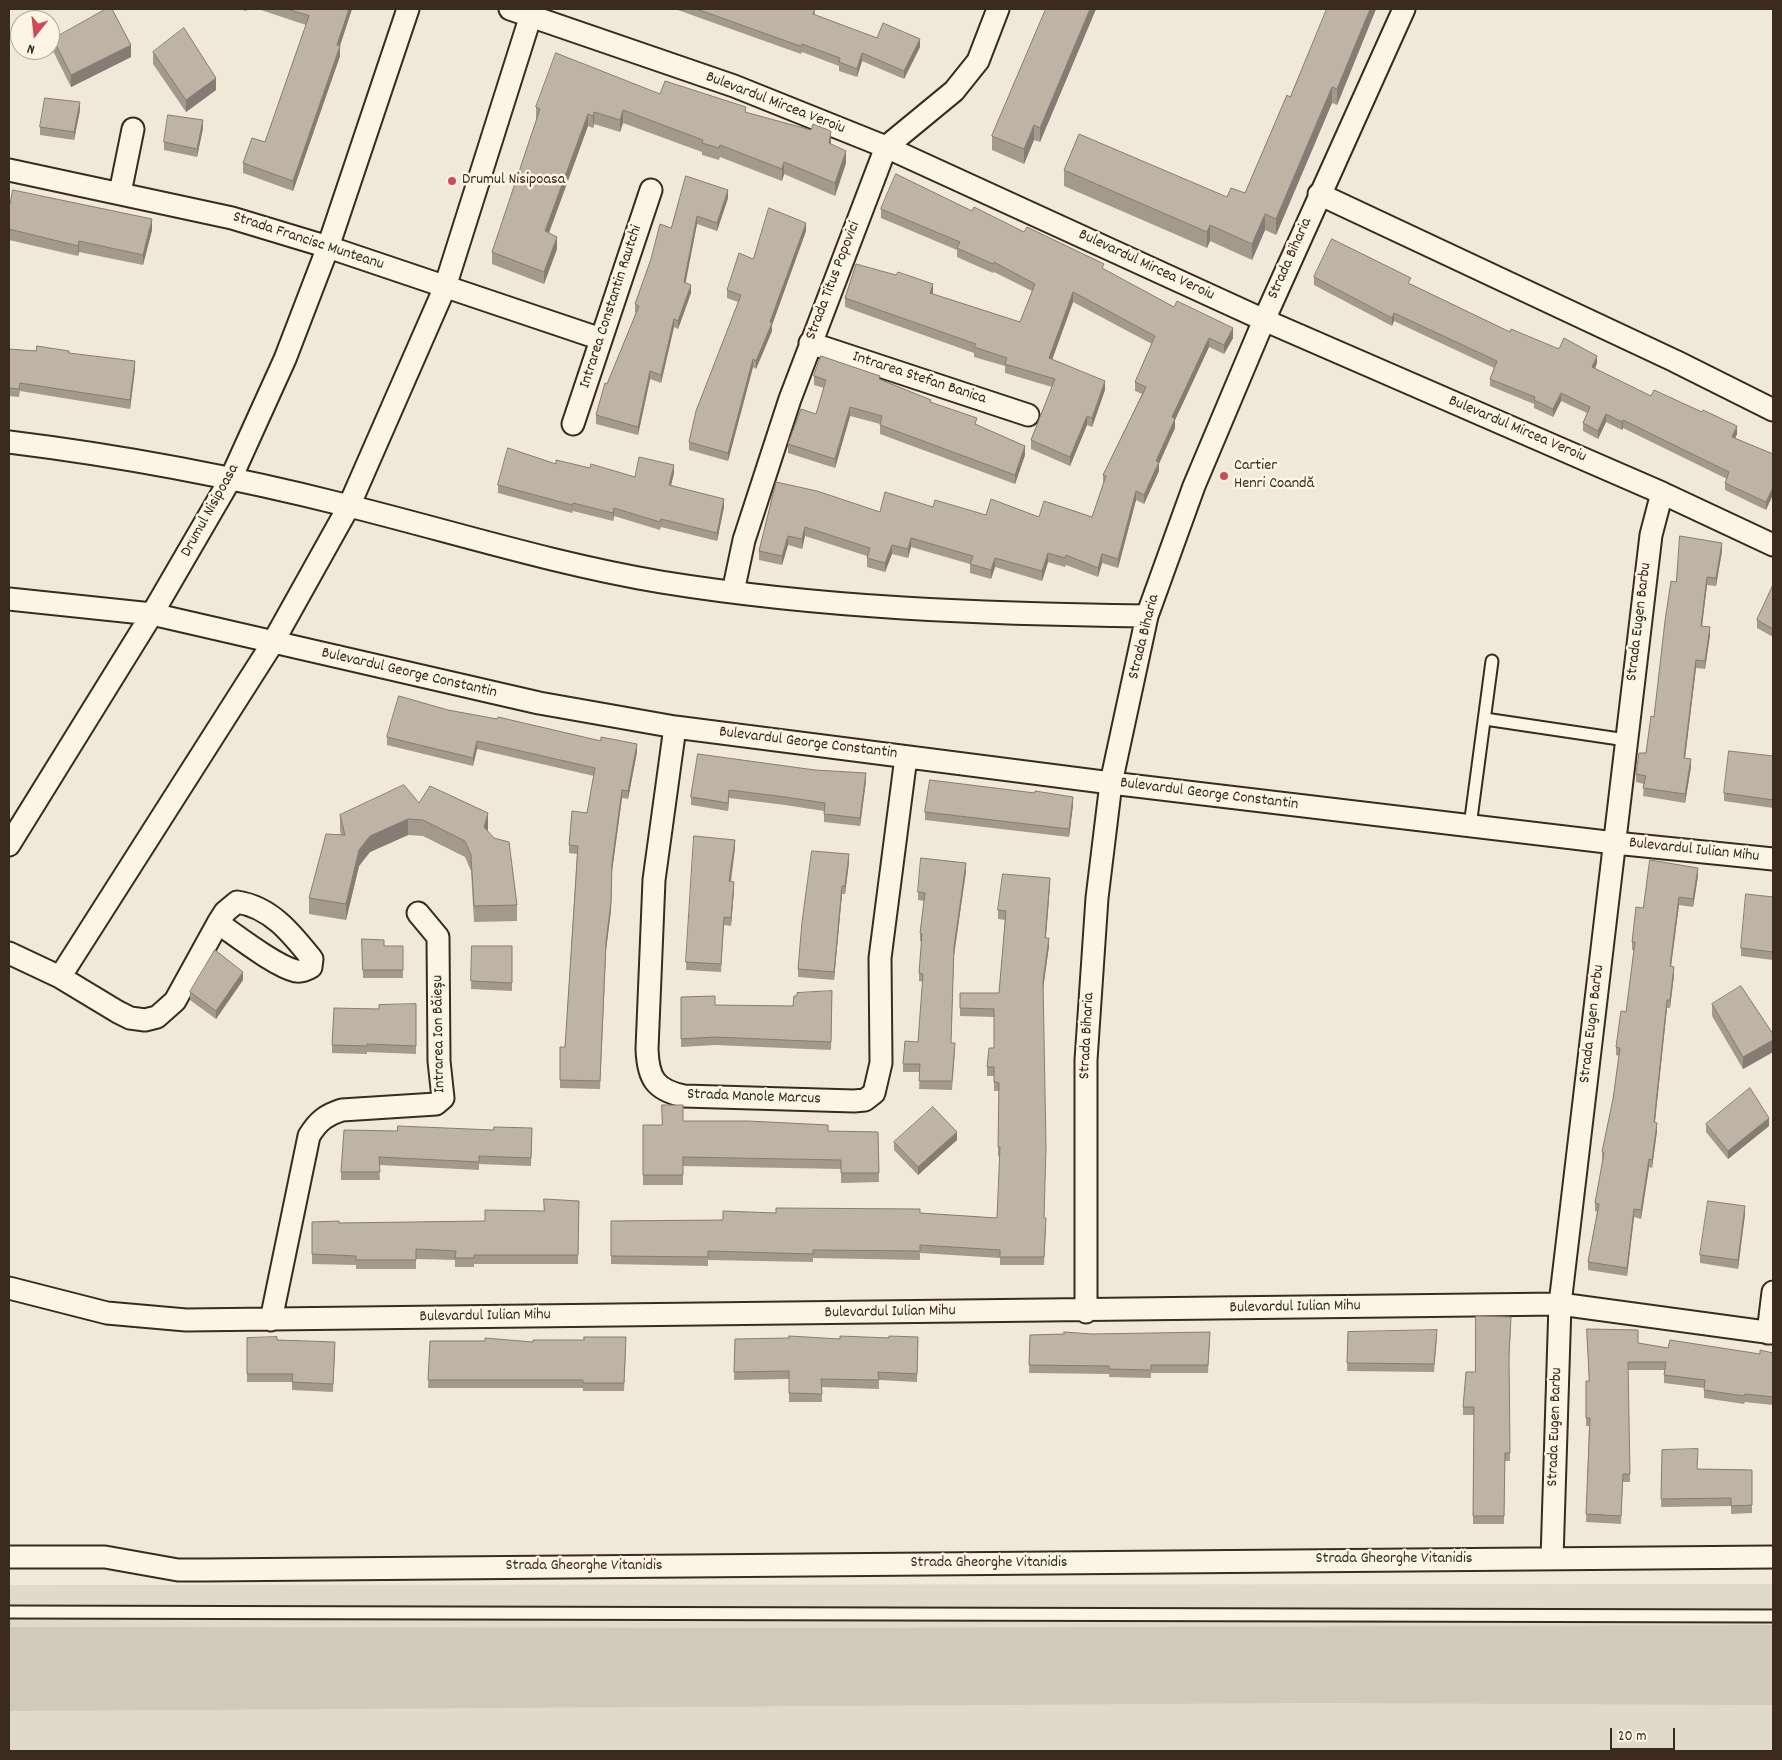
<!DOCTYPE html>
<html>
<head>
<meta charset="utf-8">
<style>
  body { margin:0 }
  #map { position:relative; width:1782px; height:1760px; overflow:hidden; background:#f0e9d9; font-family:Dekko,sans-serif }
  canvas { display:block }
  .frame { position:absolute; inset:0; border:10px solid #3b2a1e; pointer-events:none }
  .north { position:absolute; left:10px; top:10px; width:50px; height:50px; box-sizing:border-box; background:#fcf5e5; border:1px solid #afa495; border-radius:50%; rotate:196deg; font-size:14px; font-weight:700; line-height:20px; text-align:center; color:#3b2a1e }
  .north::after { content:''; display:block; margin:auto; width:18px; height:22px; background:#d1495b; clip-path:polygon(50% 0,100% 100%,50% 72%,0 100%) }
  .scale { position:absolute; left:1610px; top:1728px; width:65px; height:22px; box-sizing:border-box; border:2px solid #3b2a1e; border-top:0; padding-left:6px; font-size:15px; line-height:18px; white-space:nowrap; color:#3b2a1e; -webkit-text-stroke:4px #fcf5e5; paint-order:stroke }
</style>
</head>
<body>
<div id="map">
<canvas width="1782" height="1760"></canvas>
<div class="frame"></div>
<div class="north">N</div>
<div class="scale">20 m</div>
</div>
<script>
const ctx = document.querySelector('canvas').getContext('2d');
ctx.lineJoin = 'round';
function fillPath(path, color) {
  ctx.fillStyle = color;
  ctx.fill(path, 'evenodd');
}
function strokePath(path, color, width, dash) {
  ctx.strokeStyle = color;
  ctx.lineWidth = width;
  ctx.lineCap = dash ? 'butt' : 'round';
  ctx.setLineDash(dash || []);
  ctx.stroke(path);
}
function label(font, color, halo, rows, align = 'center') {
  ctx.font = font + ' Dekko,sans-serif';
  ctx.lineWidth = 5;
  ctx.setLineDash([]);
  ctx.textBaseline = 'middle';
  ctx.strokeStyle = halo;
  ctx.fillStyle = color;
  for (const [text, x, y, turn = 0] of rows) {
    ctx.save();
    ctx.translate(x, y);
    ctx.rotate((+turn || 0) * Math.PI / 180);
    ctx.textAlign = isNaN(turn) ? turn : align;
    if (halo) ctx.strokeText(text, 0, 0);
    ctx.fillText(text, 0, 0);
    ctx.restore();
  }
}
fillPath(new Path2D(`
  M1773,1584V1751H9V1585Z`), '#e1d9c9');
fillPath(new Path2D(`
  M1773,1625V1705L1311,1703L9,1711V1627L834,1628Z`), '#d2c9ba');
const lane = new Path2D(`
  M1485,719L1626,740
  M1470,826L1492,661
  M9,1612L1773,1616`);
const street = new Path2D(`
  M510,9L734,86L886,147L1264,320L1662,493L1773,545
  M9,170L232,218L328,247L601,339
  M120,193L133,129
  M1319,194L1675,361L1773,410
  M810,343L1028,415
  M573,424L651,190
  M9,442C123,456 234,477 345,505C450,531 554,564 661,582C822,608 984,614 1147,616
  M733,592L744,540L790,399L886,147L954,91L978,61L998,9
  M9,599L152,614L539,703L675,727L1111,783L1615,843L1773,859
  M675,727L654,880L647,1049C648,1078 655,1090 684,1096L854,1101L865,1100L874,1093L881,1063L880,958L906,757
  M9,845L152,614L231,478L285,359L328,247L408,9
  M9,953L60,977L118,1012L130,1018L145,1020L157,1017L175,1001L218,923L225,912L237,902C271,907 292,934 312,959L311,967C306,970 302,972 296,971C275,966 237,936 218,923
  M60,977L272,644L349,506L445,287L531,15
  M9,1288L107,1313L186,1320L1560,1304L1773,1333
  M1086,1312V1060L1097,898L1111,783L1147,616L1194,486L1264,320L1404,9
  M271,1320L309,1136C318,1121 326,1115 342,1110L436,1104L443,1098L439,1061L438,937L418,913
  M1768,1333L1773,1292
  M9,1557H105L178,1570H205L1773,1557
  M1552,1559L1560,1304L1651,535L1662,493`);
strokePath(lane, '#3b2a1e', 15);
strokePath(street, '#3b2a1e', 25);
strokePath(lane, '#fcf5e5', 11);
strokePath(street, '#fcf5e5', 21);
fillPath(new Path2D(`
  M236,9H247V11Z
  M258,9H352L340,46V56L293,191L243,173V163L265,142L306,25Z
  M675,9H815V15L877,38L920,47L904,79L862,61L857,77L839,71V66L802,52L801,54Z
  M1046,9H1096L1040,142L1034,140L1024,164L992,150V136Z
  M1376,9L1337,105L1332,103L1276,235L1265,230L1252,260L1210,241L1207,248L1064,186V170L1227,197L1245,193L1290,97Z
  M53,39L131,57L71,87L53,51Z
  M153,52L216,90L186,112L153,64Z
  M660,94L746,113L831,144L846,163L835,196L784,174L782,181L720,157L719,160L702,155V152L623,123L620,132L594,124L593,128L588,126L549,233L557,249L544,284L492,264V252L537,120L536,119V107Z
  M80,110L74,140L40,135V127Z
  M203,128L197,157L164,150V142Z
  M728,198L717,231L697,224L685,283L691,293L678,329L674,327L661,383L650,379L638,435L596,424V415L607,384L636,313L635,312V304L671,228Z
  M9,202L152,230L143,265L79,252L78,256L9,240Z
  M881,209L972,211L1024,232L1104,270L1233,338L1224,354L1209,347L1175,420V428L1159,462V471L1144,504L1136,500L1118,568L1102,563L1098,577L1066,565L1065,567L1048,562L1042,581L995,567L991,579L970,573V564L911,547L908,558L892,554L885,572L867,567V556L805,536L802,549L788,545L782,565L759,560V551L776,482L880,512L933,507L986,515L1039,517H1092L1103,484V475L1142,394L1135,391V382L1152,344L1073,302L1052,360L1105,390L1092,427L1087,425L1070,466L1031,449V440L1052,387L1005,373V366L974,357V353L845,307V298L933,293V294L1020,322L1032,291L994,272L993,273L957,257V250L881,218Z
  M806,231L772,325V331L756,369L753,367L728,461L689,450V442L738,302L727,298V290L753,259Z
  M1314,277L1411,284L1510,332L1597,363L1595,369L1651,396L1737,434L1735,438L1773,454L1766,510L1725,490V483L1727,479L1623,428L1622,430L1606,422L1598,439L1583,431V423L1587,413L1561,401L1553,417L1534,408V404L1490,386V379L1494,368L1394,321L1392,326L1314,285Z
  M9,349L69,353L135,369L130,409L20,391L19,397L9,396Z
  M814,376L880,379L931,402L977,425L1025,455L1015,484L880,434V424L850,416L835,468L788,453V444L816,414L824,388L814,385Z
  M556,464L590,468L635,477L674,473L671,485L724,507L717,541L661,527L660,530L614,516L613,521L573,511L572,513L498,493V485Z
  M1722,551L1716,586L1707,585L1702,626L1710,635L1705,669L1696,668L1685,758L1691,767L1685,803L1643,796L1644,784L1636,782V774L1646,753L1654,717L1676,582Z
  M1773,585V637L1757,628V620Z
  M448,710L637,752L628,799L622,798L612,871L611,910L606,950L600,1089L560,1088V1047H565L577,854L569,853V845L587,813L594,776L477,749L473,766L387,745V737Z
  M698,754L866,781L860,826L824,822V811L785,805L729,798L728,811L691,805V797Z
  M1773,756V808L1724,801V793Z
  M419,803L488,829V831L517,905V921L474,922L471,871L465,857L423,836L408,835L370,852L359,866L346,920L309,914V898L341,835L340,831V815Z
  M1073,805L1069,837L925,820V812Z
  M735,848L731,882L734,890L731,926L724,925L721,972L686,970V962Z
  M849,862L845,894H842L834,980L798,977V969Z
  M966,871L954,955L951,1043L955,1051L952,1090L919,1089L920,1072H903V1064L918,1042L923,982L919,981V973L922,942L920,941V933L924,901L918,900V892Z
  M1698,876L1693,907L1679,905L1671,966L1674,975L1670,1008H1667L1655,1122L1657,1131L1652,1168L1649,1167L1641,1219L1634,1217L1627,1276L1588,1270V1262L1597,1212L1595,1211V1203L1603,1161L1602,1160V1152L1613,1099L1619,1056L1616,1055V1047L1626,1012L1634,950H1632V942L1643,908Z
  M1050,886L1046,938L1049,946L1043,989L1044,1218L1046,1226L1044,1265H1000V1258L920,1253V1260L813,1258V1262L708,1260V1266L611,1264V1221L723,1220L776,1213H920L997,1218L1000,1156H998L999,1091H994V1076H987V1067L994,1048V1017L960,1016V993H999L1005,920L998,919V910Z
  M1773,897V960L1741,956V948Z
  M362,939L384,946H403V978H363Z
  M472,946H512V991L471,989Z
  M243,980L216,1019L190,1000V992Z
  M832,991L831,1050L715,1045L681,1047V997L715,1005L793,1006Z
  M416,1004V1054L367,1052V1054L332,1053V1045L379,1009Z
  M1712,1004L1773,1034V1052L1743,1069L1712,1016Z
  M683,1121L828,1131L878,1132L879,1182L841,1183V1169L683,1166V1185H643V1125H662Z
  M1706,1124L1769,1126L1728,1159L1706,1132Z
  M532,1128L531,1166L479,1164V1170L379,1165L380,1180H341V1172L397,1131L493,1130Z
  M957,1140L918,1175L894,1150V1142Z
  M579,1201L578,1264H474V1267H455V1260L416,1259V1269H356V1265L312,1264V1222L339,1223L485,1221L544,1211Z
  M1745,1214L1738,1269L1700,1263V1255Z
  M1511,1325L1509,1361L1510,1461H1505L1504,1524H1473L1474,1415H1463V1407Z
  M1587,1329L1638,1343L1668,1348L1760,1354L1773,1353V1405L1745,1402L1744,1404L1704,1398V1388L1664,1383V1370H1628L1630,1482H1623L1621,1524L1586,1522L1589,1426H1586V1381H1589Z
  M1348,1332L1437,1338L1434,1372L1347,1371Z
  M1092,1334L1210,1340L1208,1373H1151V1378L1109,1377V1374L1029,1373L1030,1335Z
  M918,1337L917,1382L879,1380V1389L822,1387V1402H789V1379L734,1380L735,1339H840Z
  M247,1338L277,1340L335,1350L333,1392L292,1390V1382H247Z
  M430,1341L533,1342L626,1345L624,1391H583V1388H428Z
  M1662,1450L1697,1469L1752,1470V1513L1731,1514V1506L1661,1507Z`), '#a39a8d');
fillPath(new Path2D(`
  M349,9H352L337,54V45Z
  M1090,9H1096L1040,142V128Z
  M1370,9H1376L1337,105V89Z
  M920,39V47L904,79V71Z
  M131,45V57L71,87V75Z
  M340,46V56L293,191V181Z
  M862,53V61L857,77V69Z
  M216,78V90L186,112V100Z
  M1332,87V103L1276,235V219Z
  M80,102V110L74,140V132Z
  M623,110V123L620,132V120Z
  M594,112V124L593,128V116Z
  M588,114V126L545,243V231Z
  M203,120V128L197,157V149Z
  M1034,125V140L1024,164V149Z
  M831,131V143L829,155V143Z
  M846,151V163L835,196V183Z
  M784,162V174L782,181V169Z
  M728,190V198L717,231V223Z
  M1265,214V230L1252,260V244Z
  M697,216V224L684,291V282Z
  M152,219V230L143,265V255Z
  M806,223V231L772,325V331L756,369V361Z
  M1210,225V241L1207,248V232Z
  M557,237V249L544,284V272Z
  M79,241V252L78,256V246Z
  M933,284V293L930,302V293Z
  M691,285V293L678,329V321Z
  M1073,292V302L1049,368V358Z
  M1394,313V321L1392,326V318Z
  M674,319V327L661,383V375Z
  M1233,328V338L1224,354V345Z
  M1209,338V347L1175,420V428L1159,464V462V471L1144,504V495L1172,417Z
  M1597,356V363L1592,375V367Z
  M753,359V367L728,461V453Z
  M135,361V369L130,409V400Z
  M650,371V379L638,435V427Z
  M1105,381V390L1092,427V418Z
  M1561,393V401L1553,417V409Z
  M850,407V416L835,468V459Z
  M1606,414V422L1598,439V431Z
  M1087,416V425L1070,466V457Z
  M1623,420V428L1622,430V422Z
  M1737,426V434L1732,445V437Z
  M1025,446V455L1015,484V475Z
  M674,465V473L669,493V485Z
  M1773,487V495L1766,510V502Z
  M1136,491V500L1118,568V559Z
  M724,499V507L717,541V533Z
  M614,508V516L613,521V513Z
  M805,527V536L802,549V539Z
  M788,536V545L782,565V556Z
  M911,538V547L908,558V549Z
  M1722,543V551L1716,586V578Z
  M892,545V554L885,572V563Z
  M1048,553V562L1042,581V571Z
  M1102,554V563L1098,577V568Z
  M995,558V567L991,579V570Z
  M1707,577V585L1701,634V626Z
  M1710,627V635L1705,669V661Z
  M1696,660V668L1684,766V758Z
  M477,741V749L473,766V758Z
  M637,744V752L628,799V791Z
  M1691,759V767L1685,803V794Z
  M866,773V781L860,826V818Z
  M622,790V798L612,871L611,910L606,950L600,1089L606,942L612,863Z
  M729,790V798L728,811V803Z
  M1073,797V805L1069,837V829Z
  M488,813V829L484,843V827Z
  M408,819V835L370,852L359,866L346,920V904L359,850L370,836Z
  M735,840V848L729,890V881Z
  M849,854V862L845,894V886Z
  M966,863V871L954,955V947Z
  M1698,868V876L1693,907V899Z
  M1050,878V886L1045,946V938Z
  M734,882V890L731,926V918Z
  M842,886V894L834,980V972Z
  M1679,897V905L1670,974V966Z
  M1049,938V946L1043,989V981Z
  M1674,967V975L1670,1008V1000Z
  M243,972V980L216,1019V1011Z
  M1667,1000V1008L1654,1130V1122Z
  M1773,1040V1052L1743,1069V1057Z
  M1769,1118V1126L1728,1159V1151Z
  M1657,1123V1131L1652,1168V1160Z
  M957,1132V1140L918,1175V1167Z
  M1649,1159V1167L1641,1219V1210Z
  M1745,1206V1214L1738,1269V1260Z
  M1634,1209V1217L1627,1276V1268Z`), '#857d73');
const building = new Path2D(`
  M106,9H112L131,45L71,75L53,39Z
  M287,9H349L337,45L340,46L293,181L243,163L252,138L265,142L309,16Z
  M697,9H815L813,14L877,38L883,23L920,39L904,71L862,53L857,69L839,62L840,58L802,44L801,46Z
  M1046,9H1090L1040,128L1034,125L1024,149L992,136Z
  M1327,9H1370L1337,89L1332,87L1276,219L1265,214L1252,244L1210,225L1207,232L1064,170L1079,134L1227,197L1231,188L1245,193L1287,95L1290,97Z
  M184,28L216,78L186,100L153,52Z
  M556,53L660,94L665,81L746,107L745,112L811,130L813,124L831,131L829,143L846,151L835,183L784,162L782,169L720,145L719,148L702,143L703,140L623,110L620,120L594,112L593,116L588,114L545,231L557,237L544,272L492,252L540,109L536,107Z
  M45,98L80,102L74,132L40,127Z
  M168,115L203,120L197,149L164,142Z
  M896,174L972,211L974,207L1024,232L1027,227L1104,264L1102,268L1174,307L1177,301L1233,328L1224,345L1209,338L1172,417L1175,419L1156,461L1159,462L1144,495L1136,491L1118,559L1102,554L1098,568L1066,555L1065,558L1048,553L1042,571L995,558L991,570L970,564L973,556L911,538L908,549L892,545L885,563L867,558L870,548L805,527L802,539L788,536L782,556L759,551L776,482L817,491L880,512L885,492L933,507L935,500L986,515L991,499L1039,517L1044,501L1092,517L1106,476L1103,475L1146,387L1135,382L1155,336L1073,292L1049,358L1105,381L1092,418L1087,416L1070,457L1031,440L1055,379L1005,364L1007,358L974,347L976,344L845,298L856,264L896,275L898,272L933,284L930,293L1020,322L1035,284L994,262L993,264L957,248L960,242L881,209Z
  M686,176L728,190L717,223L697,216L684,282L691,285L678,321L674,319L661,375L650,371L638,427L596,415L605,383L607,384L639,306L635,304L651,259L660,224L671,228Z
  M13,190L152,219L143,255L79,241L78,246L9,229V202L10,203Z
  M769,208L806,223L770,322L772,323L756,361L753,359L728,453L689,442L696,411L741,295L727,290L739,253L753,259Z
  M1332,239L1411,278L1408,283L1510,332L1511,329L1559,349L1564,338L1597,356L1592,367L1651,396L1654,390L1702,412L1703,410L1737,426L1732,437L1773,454V487L1766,502L1725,483L1729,472L1623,420L1622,422L1606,414L1598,431L1583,423L1590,407L1561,393L1553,409L1534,400L1535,397L1490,379L1497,361L1394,313L1392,318L1314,277Z
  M37,346L69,351V353L135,361L130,400L20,383L19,389L9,388V349L36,351Z
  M821,356L880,376L879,379L931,400L930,402L977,418L975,424L1025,446L1015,475L880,425L882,416L850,407L835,459L788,444L801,409L816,414L826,380L814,376Z
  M508,448L556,464V460L590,468L591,464L635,477L639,457L674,465L669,485L724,499L717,533L661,519L660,522L614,508L613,513L573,503L572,505L498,485Z
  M1680,536L1722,543L1716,578L1707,577L1701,626L1710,627L1705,661L1696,660L1684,758L1691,759L1685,794L1643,788L1646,776L1636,774L1639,753H1646L1651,716L1654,717L1665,621L1671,581L1676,582Z
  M1773,585V629L1757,620Z
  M399,696L448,710L497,719L498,717L601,741V737L637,744L628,791L622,790L612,863L611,902L606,942L600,1081L560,1080V1047H565L578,846L569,845L572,811L587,813L595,768L477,741L473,758L387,737Z
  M1729,751L1773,756V800L1724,793Z
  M698,754L815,770L866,773L860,818L824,814L825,803L785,797L729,790L728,803L691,797Z
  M930,780L1035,793V791L1073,797L1069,829L925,812Z
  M404,785L419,803L430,786L488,813L484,827L494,838L509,842L517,905L474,906L471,855L465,841L423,820L408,819L370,836L359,850L346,904L309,898L326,834L345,835L340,815Z
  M694,836L735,840L729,881L734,882L731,918L724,917L721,964L686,962Z
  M812,851L849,854L845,886H842L834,972L798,969L802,922Z
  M921,858L966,863L954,947L951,1043H955L952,1081H919L920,1064H903L905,1041L918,1042L923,974L919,973L922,934L920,933L925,893L918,892Z
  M1650,860L1698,868L1693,899L1679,897L1670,966L1674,967L1670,1000H1667L1654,1122L1657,1123L1652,1160L1649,1159L1641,1210L1634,1209L1627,1268L1588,1262L1599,1204L1595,1203L1604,1153L1602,1152L1613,1099L1620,1048L1616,1047L1621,1011L1626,1012L1635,942H1632L1636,907L1643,908Z
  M1003,874L1050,878L1045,938H1049L1043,981L1046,1147L1044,1218H1046L1044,1257H1000V1250L920,1245V1251L813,1250V1254L708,1251V1257L611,1256V1221L723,1220V1211L776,1213V1208L920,1209V1213L997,1218L1000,1147H998L999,1083L994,1082V1067H987L989,1048H994V1009L960,1008V993H999L1006,911L998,910Z
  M1746,894L1773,897V952L1741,948Z
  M362,939L384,940V946H403V970H363Z
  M472,946H512V983L471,981Z
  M215,950L243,972L216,1011L190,992Z
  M1741,986L1773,1034V1040L1743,1057L1712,1004Z
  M832,991L831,1042L715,1037L681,1039V997L715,996V1005L793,1006L794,996H797V993Z
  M416,1004V1046L367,1044V1046L332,1045L334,1008L379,1009V1005Z
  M1750,1088L1769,1118L1728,1151L1706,1124Z
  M662,1105H683V1121H748L828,1125V1131L878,1132L879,1173H841V1160L683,1157V1175H643V1125H662Z
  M933,1107L957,1132L918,1167L894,1142Z
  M398,1126L493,1130L494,1127L532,1128L531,1158L479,1156V1162L379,1157L380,1172H341L344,1130L397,1131Z
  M544,1199L579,1201L578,1255H474V1258H455L456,1251L416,1249V1260H356V1256L312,1254V1222L339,1221V1223L485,1221V1210L544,1211Z
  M1708,1201L1745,1206L1738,1260L1700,1255Z
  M1476,1316L1511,1317L1509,1355L1510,1453H1505L1504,1516H1473L1474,1407H1463L1466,1372H1475Z
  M1587,1329L1638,1330V1343L1668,1348L1670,1340L1760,1354V1350L1773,1353V1397L1745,1394L1744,1396L1704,1390L1705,1380L1664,1375L1666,1362H1628L1630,1474H1623L1621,1516L1586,1514L1590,1418H1586V1381H1589Z
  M1437,1330L1434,1364L1347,1363L1348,1332Z
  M1064,1332L1092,1334L1210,1332L1208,1365H1151V1370L1109,1369V1366L1029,1365L1030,1335L1064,1334Z
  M789,1336L840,1339V1336L889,1338V1336L918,1337L917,1374L878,1372L879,1380L821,1379L822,1394L789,1393V1371L734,1372L735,1339L789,1338Z
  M277,1337V1340L335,1342L333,1384L292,1382L293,1374H247V1338Z
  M584,1337H626L624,1383H583V1380H428L430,1341H485V1338L533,1342V1340H584Z
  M1698,1449L1697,1469L1752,1470V1505L1731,1506V1498L1661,1499L1662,1450Z`);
fillPath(building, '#beb3a4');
strokePath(building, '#857d73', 1);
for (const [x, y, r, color] of [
  [452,181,5,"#d1495b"],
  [1224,476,5,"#d1495b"]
]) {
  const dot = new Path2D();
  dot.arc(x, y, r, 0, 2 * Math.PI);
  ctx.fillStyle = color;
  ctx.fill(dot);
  strokePath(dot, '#fcf5e5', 2);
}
label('16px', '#3b2a1e', '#fcf5e5', [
  ["Bulevardul Mircea Veroiu",775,104,21],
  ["Strada Francisc Munteanu",308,242,18],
  ["Strada Biharia",1291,259,-66],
  ["Bulevardul Mircea Veroiu",1146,266,25],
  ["Strada Titus Popovici",834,281,-69],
  ["Intrarea Constantin Rautchi",612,307,-72],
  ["Intrarea Stefan Banica",919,379,18],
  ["Bulevardul Mircea Veroiu",1517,430,23],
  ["Drumul Nisipoasa",211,511,-61],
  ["Strada Eugen Barbu",1640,622,-83],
  ["Strada Biharia",1145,637,-76],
  ["Bulevardul George Constantin",409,674,13],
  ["Bulevardul George Constantin",808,744,7],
  ["Bulevardul George Constantin",1209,795,7],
  ["Bulevardul Iulian Mihu",1694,851,6],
  ["Strada Eugen Barbu",1593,1024,-83],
  ["Intrarea Ion Băieșu",440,1034,-91],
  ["Strada Biharia",1088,1036,-87],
  ["Strada Manole Marcus",754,1098,2],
  ["Bulevardul Iulian Mihu",1295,1308,-1],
  ["Bulevardul Iulian Mihu",890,1313,-1],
  ["Bulevardul Iulian Mihu",485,1317,-1],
  ["Strada Eugen Barbu",1556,1427,-88],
  ["Strada Gheorghe Vitanidis",1394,1560],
  ["Strada Gheorghe Vitanidis",989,1564],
  ["Strada Gheorghe Vitanidis",584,1567]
]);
label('16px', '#3b2a1e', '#fcf5e5', [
  ["Drumul Nisipoasa",462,181],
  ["Cartier",1234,467],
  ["Henri Coandă",1234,485]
], 'left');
</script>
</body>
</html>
